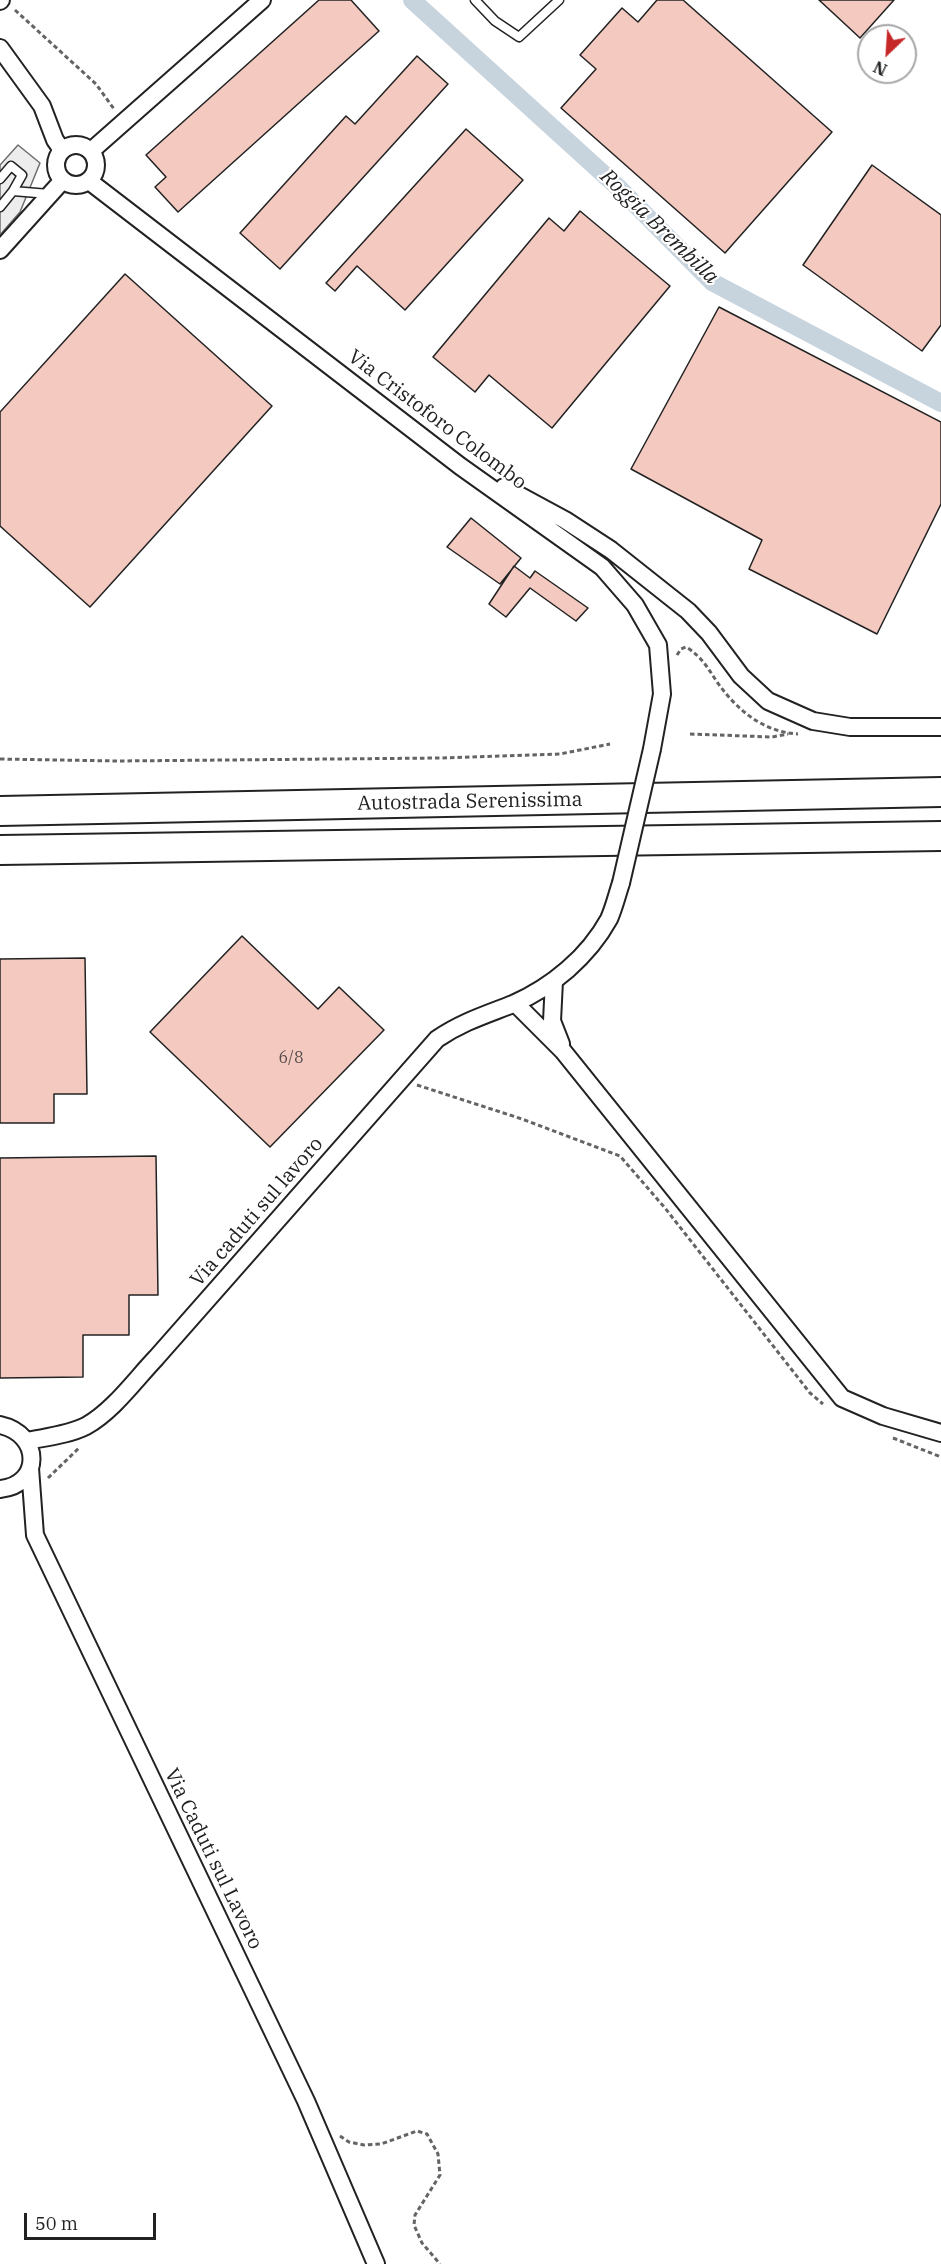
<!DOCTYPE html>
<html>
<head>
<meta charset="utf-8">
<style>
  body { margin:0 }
  #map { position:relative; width:941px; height:2264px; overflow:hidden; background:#fff; font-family:"IBM Plex Serif",serif }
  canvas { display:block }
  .north { position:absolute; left:857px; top:24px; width:60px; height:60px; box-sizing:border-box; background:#fff; border:2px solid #a7a7a7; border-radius:50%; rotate:205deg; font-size:16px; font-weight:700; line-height:24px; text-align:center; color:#222 }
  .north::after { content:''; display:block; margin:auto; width:21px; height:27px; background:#c62828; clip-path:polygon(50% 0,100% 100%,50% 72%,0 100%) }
  .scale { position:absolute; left:24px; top:2213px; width:132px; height:27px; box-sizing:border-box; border:3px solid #222; border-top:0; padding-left:8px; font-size:18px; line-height:21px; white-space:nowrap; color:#222; -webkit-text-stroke:4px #fff; paint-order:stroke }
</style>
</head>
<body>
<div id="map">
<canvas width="941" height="2264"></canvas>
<div class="north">N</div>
<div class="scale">50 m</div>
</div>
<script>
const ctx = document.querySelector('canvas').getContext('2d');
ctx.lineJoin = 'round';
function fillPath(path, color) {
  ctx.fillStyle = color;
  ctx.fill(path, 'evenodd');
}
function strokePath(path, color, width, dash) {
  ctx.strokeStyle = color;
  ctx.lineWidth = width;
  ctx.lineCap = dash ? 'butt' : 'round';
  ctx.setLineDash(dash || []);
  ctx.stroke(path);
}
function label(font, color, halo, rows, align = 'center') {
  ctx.font = font + ' "IBM Plex Serif",serif';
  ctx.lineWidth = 4.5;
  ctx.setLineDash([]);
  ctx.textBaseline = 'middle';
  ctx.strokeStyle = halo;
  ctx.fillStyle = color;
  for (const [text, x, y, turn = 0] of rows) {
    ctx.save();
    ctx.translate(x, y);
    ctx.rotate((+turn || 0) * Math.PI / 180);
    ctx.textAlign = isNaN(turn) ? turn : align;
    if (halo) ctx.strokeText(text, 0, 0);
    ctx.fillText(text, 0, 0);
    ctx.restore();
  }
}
const parking = new Path2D(`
  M18,145L40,163L20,212L0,235V165Z`);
fillPath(parking, '#ededed');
strokePath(parking, '#6f6f6f', 1.5);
strokePath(new Path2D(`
  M412,0L620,189L712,282L941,403`), '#c7d3dd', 18);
const building = new Path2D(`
  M319,0H351L379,31L178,212L155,187L166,177L146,155Z
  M657,0H683L832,132L725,253L561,108L596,69L580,55L622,8L638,22Z
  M819,0H894L860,38Z
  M417,56L448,84L280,269L240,233L346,116L355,124Z
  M466,129L523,180L405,310L357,266L335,291L326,283Z
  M872,165L941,215V325L922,351L803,265Z
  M580,211L670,286L552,428L489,375L475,392L433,357L549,218L564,231Z
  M125,274L272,406L90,607L0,526V412Z
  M719,307L941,422V504L877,634L749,569L762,540L631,469Z
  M471,518L521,558L500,584L447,547Z
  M514,566L530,578L535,571L588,608L576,621L530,588L506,617L489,604Z
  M242,936L318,1009L339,987L384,1030L270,1147L150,1032Z
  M85,958L87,1094H54V1123H0V959Z
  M156,1156L158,1295H129V1335H83V1377L0,1378V1158Z`);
fillPath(building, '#f3c9c0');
strokePath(building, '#222', 1.5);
const service = new Path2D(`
  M475,0L495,21L519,37L559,0
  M0,179L11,166L22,175L13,191
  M0,207L13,191L49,194`);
const minor = new Path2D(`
  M0,1L1,0
  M0,48L42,106L55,140L62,150
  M56 165a20 20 0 1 1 40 0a20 20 0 1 1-40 0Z
  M91,151L262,0
  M89,181L460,466L602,567L635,605L658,645L662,694L652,749
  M0,250L63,180
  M504,487L565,520L611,550L688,611L709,633L741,676L768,701L813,721L850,727H941
  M554,981L552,1021L561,1044
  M515,1003L563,1051L842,1398L883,1416L941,1433
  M0,1425C42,1434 42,1485 0,1489
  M27,1441C46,1437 68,1435 86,1426C113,1411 135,1380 156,1358L437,1039C462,1022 485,1015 513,1004C552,987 588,957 609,919C614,908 617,895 621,883
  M30,1468L35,1535L306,2101L376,2264`);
const motorway = new Path2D(`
  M0,811L941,792
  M0,850L941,836`);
strokePath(service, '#222', 11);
strokePath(minor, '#222', 20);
strokePath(motorway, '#222', 32);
strokePath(new Path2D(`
  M15,10L96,84L114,109
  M677,655L681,649L686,647C701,656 708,668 717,682C737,710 763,732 798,734
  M690,734L772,737L788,734
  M0,759L118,761L440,758L560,754L610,744
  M417,1085L522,1119L620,1156L665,1208L810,1393L823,1404
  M893,1438L941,1457
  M48,1478L80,1447
  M340,2136L349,2142L364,2145L381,2144L417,2131L427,2134L438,2154L440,2175L415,2215L414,2225L422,2243L440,2264`), '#646464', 3, [4.5, 3]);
strokePath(service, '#fff', 8);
strokePath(minor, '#fff', 16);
strokePath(motorway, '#fff', 28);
const minorBridge = new Path2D(`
  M621,883L652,749`);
strokePath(minorBridge, '#222', 20, []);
strokePath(minorBridge, '#fff', 16);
label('16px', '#564c4a', null, [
  ["6/8",291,1058]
]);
label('20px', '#222', '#fff', [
  ["Via Cristoforo Colombo",437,420,37],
  ["Autostrada Serenissima",470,802,-1],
  ["Via caduti sul lavoro",257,1212,-49],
  ["Via Caduti sul Lavoro",213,1859,64]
]);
label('italic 21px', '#222', '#fff', [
  ["Roggia Brembilla",659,227,44]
]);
</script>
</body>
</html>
